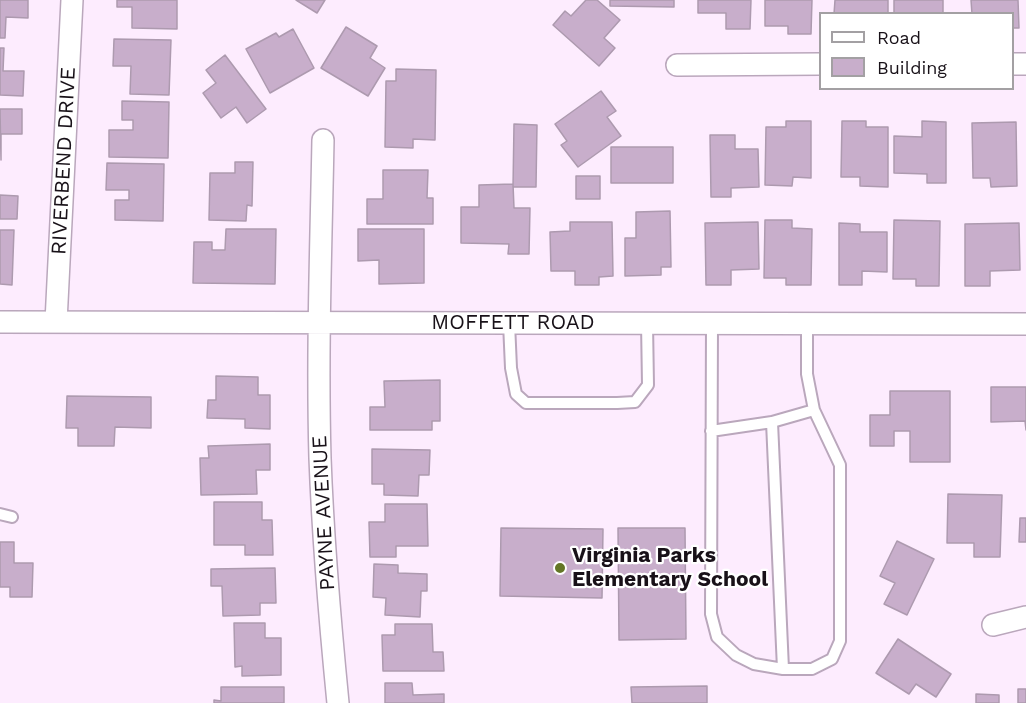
<!DOCTYPE html>
<html>
<head>
<meta charset="utf-8">
<style>
  body { margin:0 }
  #map { position:relative; width:1026px; height:703px; overflow:hidden; background:#fdecfe; font-family:"Work Sans",sans-serif }
  canvas { display:block }
  .legend { position:absolute; left:819px; top:12px; width:195px; height:78px; box-sizing:border-box; background:#fff; border:2px solid #a3a0a3; margin:0; padding:8px 10px; list-style:none; font-size:18px; color:#181118 }
  .legend li { display:flex; align-items:center; gap:12px; height:30px }
  .legend b { width:30px; border:2px solid #a3a0a3 }
</style>
</head>
<body>
<div id="map">
<canvas width="1026" height="703"></canvas>
<ul class="legend">
<li><b style="height:8px;background:#fff"></b>Road</li>
<li><b style="height:16px;background:#c8aecb"></b>Building</li>
</ul>
</div>
<script>
const ctx = document.querySelector('canvas').getContext('2d');
ctx.lineJoin = 'round';
function fillPath(path, color) {
  ctx.fillStyle = color;
  ctx.fill(path, 'evenodd');
}
function strokePath(path, color, width, dash) {
  ctx.strokeStyle = color;
  ctx.lineWidth = width;
  ctx.lineCap = dash ? 'butt' : 'round';
  ctx.setLineDash(dash || []);
  ctx.stroke(path);
}
function label(font, color, halo, rows, align = 'center') {
  ctx.font = font + ' "Work Sans",sans-serif';
  ctx.lineWidth = 4.5;
  ctx.setLineDash([]);
  ctx.textBaseline = 'middle';
  ctx.strokeStyle = halo;
  ctx.fillStyle = color;
  for (const [text, x, y, turn = 0] of rows) {
    ctx.save();
    ctx.translate(x, y);
    ctx.rotate((+turn || 0) * Math.PI / 180);
    ctx.textAlign = isNaN(turn) ? turn : align;
    if (halo) ctx.strokeText(text, 0, 0);
    ctx.fillText(text, 0, 0);
    ctx.restore();
  }
}
const building = new Path2D(`
  M0,0H28V18L6,17L5,38H0Z
  M117,0H177V29L132,28V7H117Z
  M296,0H325L317,13Z
  M586,0H597L620,20L604,38L615,48L599,66L553,25L565,11L571,16Z
  M610,0H674V7L610,6Z
  M698,0H751L750,29H726V13H698Z
  M765,0H812L811,34H788V26H765Z
  M835,0H888V14H834Z
  M894,0H943V14H894Z
  M971,0H1018L1019,28H1012V14H972Z
  M346,27L377,46L370,58L385,68L368,96L321,68Z
  M293,29L314,68L270,93L246,49L276,33L279,37Z
  M114,39L171,40L169,95L130,94L131,66H113Z
  M0,48H4L3,71H24L23,96L0,95Z
  M225,55L266,109L247,123L236,107L221,118L203,93L216,83L206,70Z
  M396,69L436,70L435,140L413,139V148L385,147L386,81H396Z
  M601,91L616,111L607,117L621,136L578,167L561,145L567,141L555,124Z
  M122,101L169,102L168,158L109,157V130H133V120H122Z
  M0,109H22V134H1V160Z
  M786,121H811V178L793,177L792,186L765,185L766,127H786Z
  M842,121H866V127H888V187L860,186V177H841Z
  M922,121L946,122V183H927V174L894,173V136L922,137Z
  M1016,122L1017,186L991,187L990,178H973L972,123Z
  M514,124L537,125L536,187H513Z
  M710,135H735V149H758L759,187L731,188V197H711Z
  M611,147H673V183H611Z
  M235,162H253L252,206L247,205L246,221L209,220L210,173H235Z
  M107,163L164,164L163,221L115,220V200H129V190H106Z
  M383,170H428L427,198H433V224H367V199H383Z
  M576,176H600V199H576Z
  M513,184L514,208H530L529,254H508L509,244L461,243V207H479V185Z
  M0,195L18,196L17,219H0Z
  M670,211L671,267H661V275L625,276V238H636V212Z
  M765,220H792V228L812,229L811,285H786V278H764Z
  M894,220L940,221L939,286H916V279H893Z
  M570,222H612L613,276L599,277V285H575V271H551L550,232L570,231Z
  M758,222L759,269L731,270V285H706L705,223Z
  M839,223L860,224V232H887V272L862,271V285H839Z
  M1019,223L1020,270L990,271V286H965V224Z
  M226,229H276L275,284L193,283L194,242H212V250H225Z
  M358,229H424V283L379,284V260L358,261Z
  M0,230H14L12,285L0,284Z
  M216,376L258,377V395H270V429L245,428V419L207,418L208,400H216Z
  M440,380V421H432V430H370V407H385L384,381Z
  M991,387H1026V430L1025,421L991,422Z
  M890,391H950V462H910V431H894V446H870V415H890Z
  M67,396L151,397V428L115,427L114,446H78V428H66Z
  M270,444V470H256L257,494L201,495L200,458H209L208,446Z
  M372,449L430,450L429,475H419L418,496L384,495V484H372Z
  M948,494L1002,495L1000,557H974V543H947Z
  M214,502H262V520H272L273,555H245V545H214Z
  M385,504H427L428,546H396V557H370L369,522H385Z
  M1020,518H1026V542H1019Z
  M501,528L603,529L602,598L500,596Z
  M618,528H685L686,639L619,640Z
  M897,541L934,559L907,615L884,604L895,583L880,576Z
  M0,542H14V563H33L32,597H10V587H0Z
  M374,564L398,565V573L427,574V591H421L420,617L385,615L386,598L373,597Z
  M275,568L276,603H260V615L223,616L222,586H211V569Z
  M234,623H265V638H281V675L242,676V666L235,667Z
  M395,624H432L433,652H443L444,671H383L382,635H395Z
  M898,639L951,674L936,697L916,684L909,694L876,673Z
  M385,683H412L413,695L444,694V703H385Z
  M707,686V703H632L631,687Z
  M221,687H284V703H214V700L221,701Z
  M1018,689H1026V703H1018Z
  M976,694L999,695V703H976Z`);
fillPath(building, '#c8aecb');
strokePath(building, '#ad9aaf', 1.5);
const service = new Path2D(`
  M509,323L511,368L516,394L526,403H617L635,402L648,385L647,323
  M712,323L711,614L717,637L736,655L754,664L783,669H812L832,659L840,641V465L814,410L807,374V324
  M772,422L783,669
  M711,431L772,422L814,410
  M0,514L12,517`);
const minor = new Path2D(`
  M1012,64H1026
  M677,65L820,64
  M323,140C321,246 317,352 320,458C323,540 330,622 338,703
  M0,322L1026,324
  M56,322L72,0
  M993,625L1026,617`);
strokePath(service, '#baa7bc', 14);
strokePath(minor, '#baa7bc', 24);
strokePath(service, '#fff', 10);
strokePath(minor, '#fff', 21);
for (const [x, y, r, color] of [
  [560,568,6,"#637626"]
]) {
  const dot = new Path2D();
  dot.arc(x, y, r, 0, 2 * Math.PI);
  ctx.fillStyle = color;
  ctx.fill(dot);
  strokePath(dot, '#fff', 2);
}
label('21px', '#181118', '#fff', [
  ["RIVERBEND DRIVE",64,161,-87],
  ["MOFFETT ROAD",513,323],
  ["PAYNE AVENUE",324,513,-93]
]);
label('bold 21px', '#181118', '#fff', [
  ["Virginia Parks",572,556],
  ["Elementary School",572,580]
], 'left');
</script>
</body>
</html>
